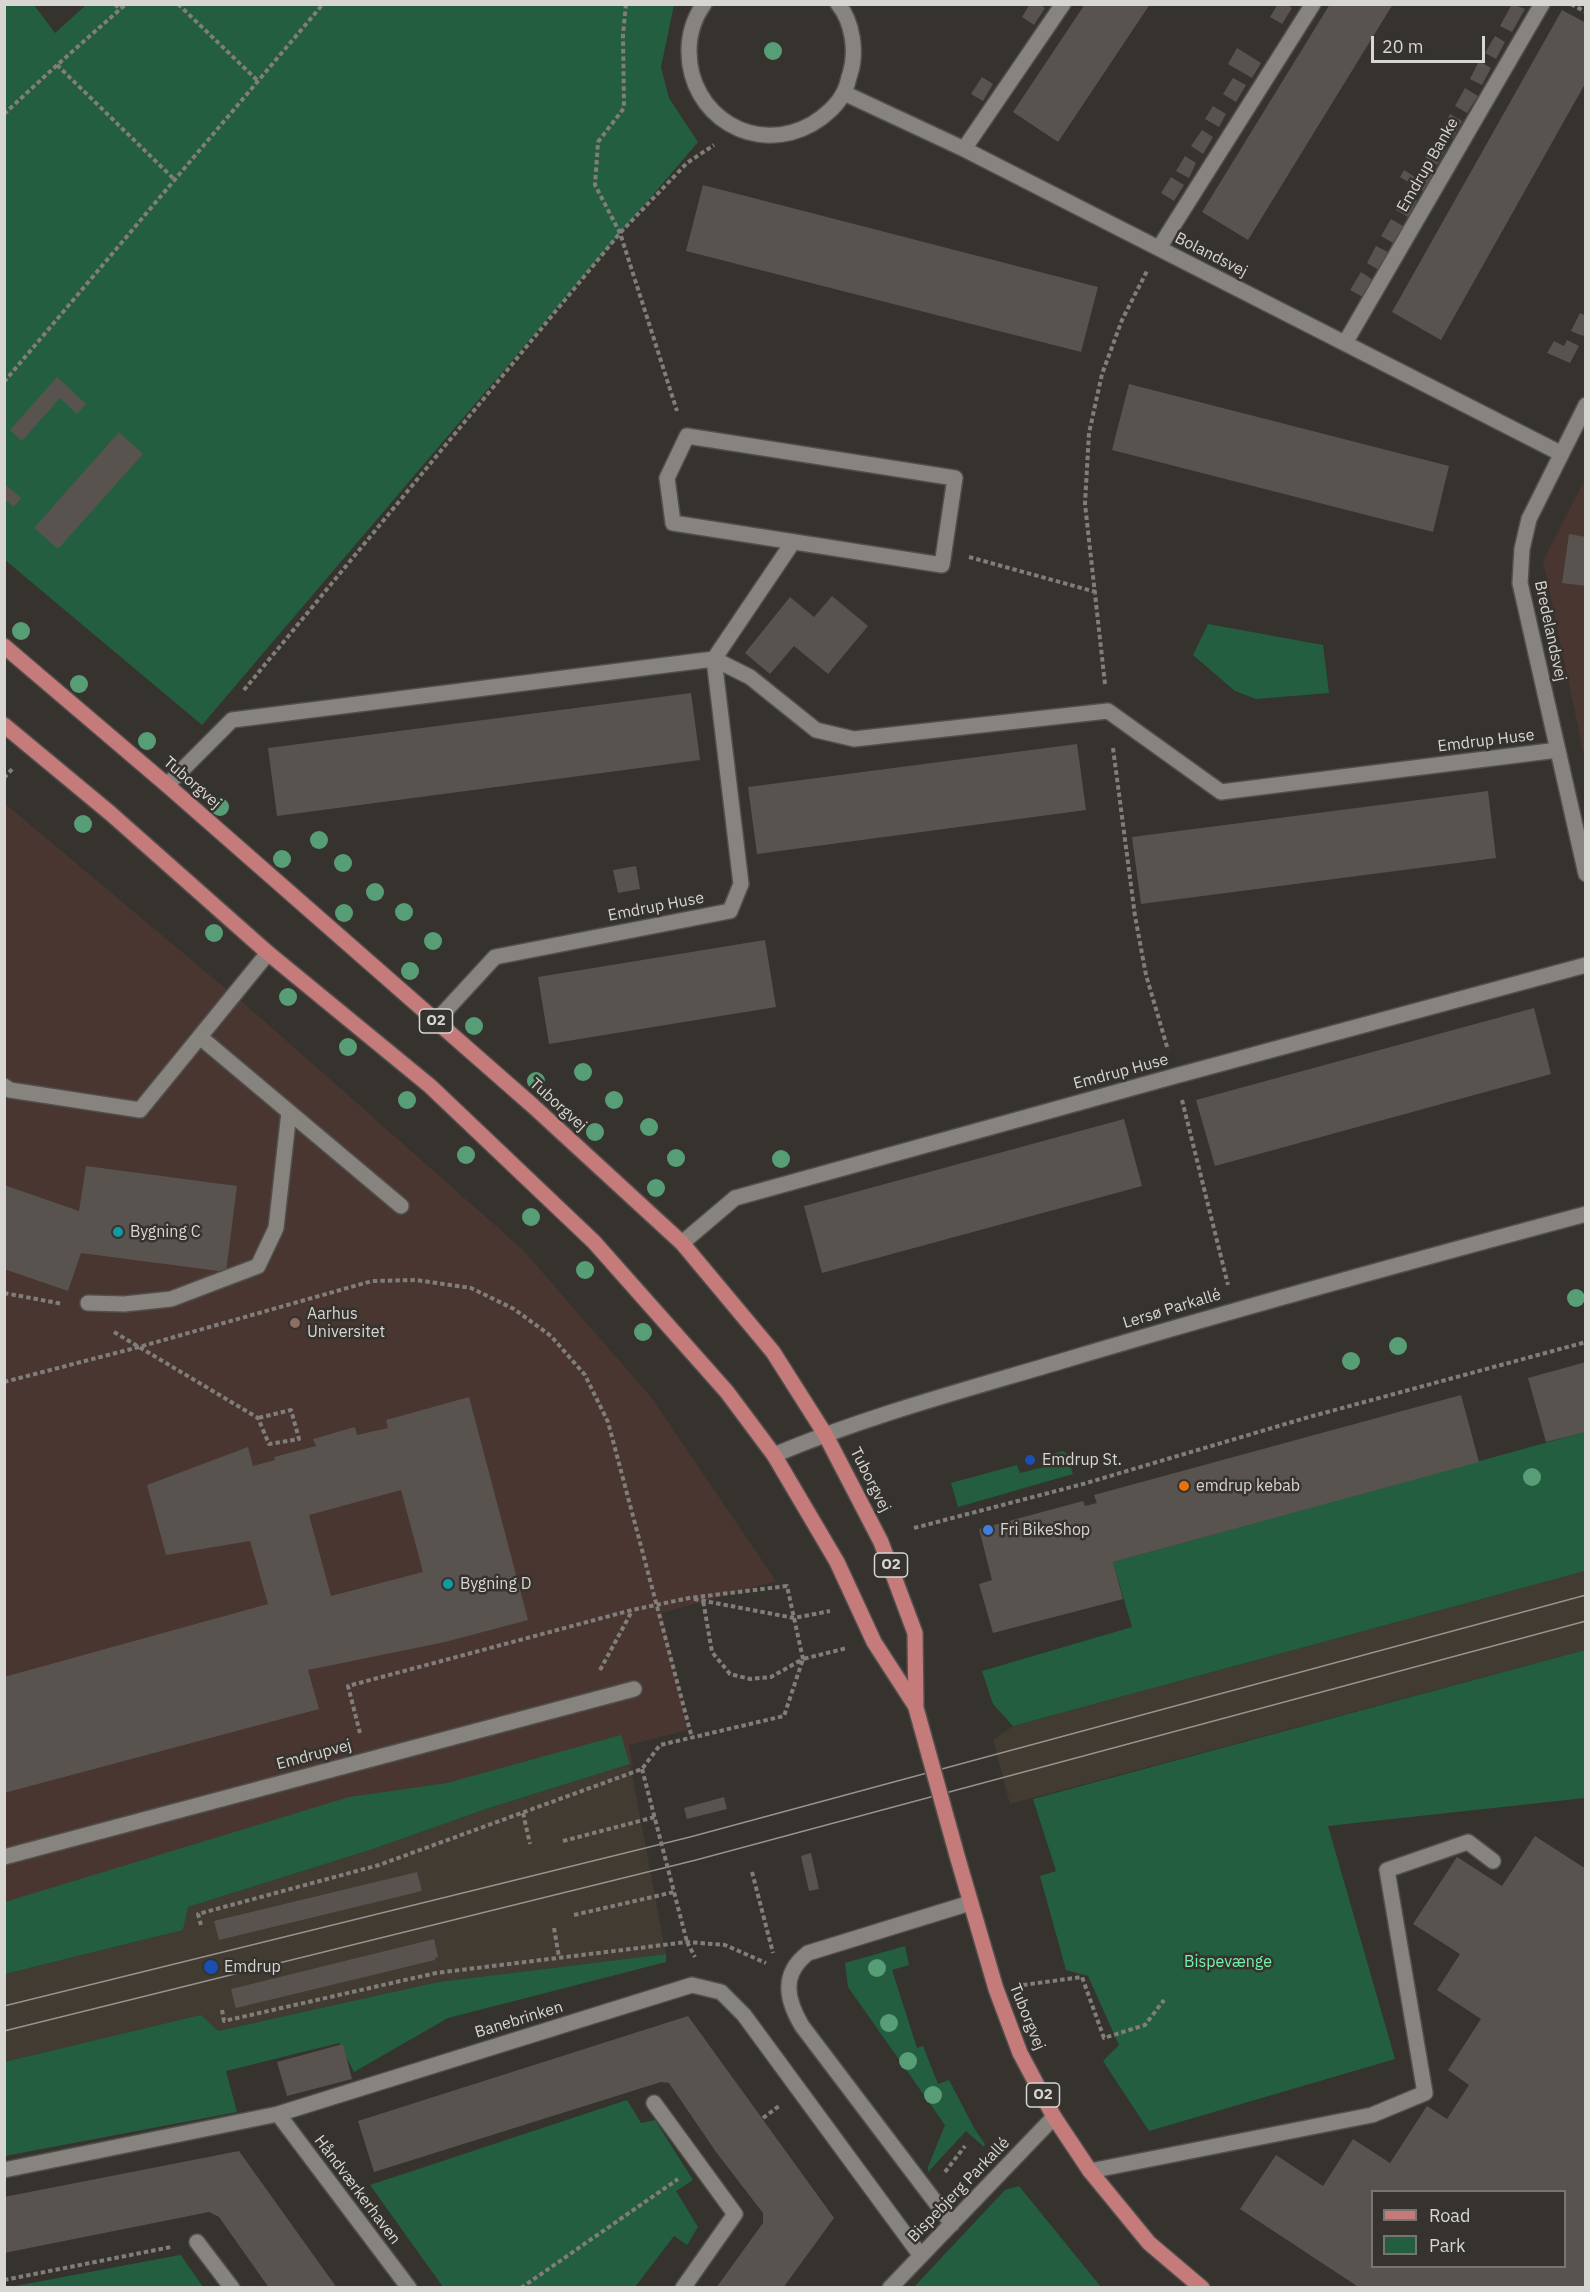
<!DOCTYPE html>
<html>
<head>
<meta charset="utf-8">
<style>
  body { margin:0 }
  #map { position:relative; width:1590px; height:2292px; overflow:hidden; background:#36332f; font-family:"IBM Plex Sans",sans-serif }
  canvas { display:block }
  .frame { position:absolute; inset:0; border:6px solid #d8d6d3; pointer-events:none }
  .legend { position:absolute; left:1371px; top:2190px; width:195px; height:78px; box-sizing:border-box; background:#36332f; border:2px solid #777471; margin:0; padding:8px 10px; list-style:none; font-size:18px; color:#d8d6d3 }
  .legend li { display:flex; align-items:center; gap:12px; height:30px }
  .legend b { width:30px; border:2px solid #777471 }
  .scale { position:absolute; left:1371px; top:36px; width:114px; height:27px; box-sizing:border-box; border:3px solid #d8d6d3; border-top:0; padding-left:8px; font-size:18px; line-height:21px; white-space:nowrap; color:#d8d6d3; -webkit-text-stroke:4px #36332f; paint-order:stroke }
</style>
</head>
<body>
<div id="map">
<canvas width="1590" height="2292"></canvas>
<div class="frame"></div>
<ul class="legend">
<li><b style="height:8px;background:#c57b7a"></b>Road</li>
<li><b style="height:16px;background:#225e3f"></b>Park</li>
</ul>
<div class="scale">20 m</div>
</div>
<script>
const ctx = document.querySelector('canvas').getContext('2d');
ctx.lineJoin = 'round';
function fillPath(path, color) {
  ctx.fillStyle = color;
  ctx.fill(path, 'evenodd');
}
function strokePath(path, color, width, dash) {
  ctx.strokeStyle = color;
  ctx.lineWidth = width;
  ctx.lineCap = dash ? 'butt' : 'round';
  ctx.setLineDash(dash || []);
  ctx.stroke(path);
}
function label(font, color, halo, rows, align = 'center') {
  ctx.font = font + ' "IBM Plex Sans",sans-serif';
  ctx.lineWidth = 5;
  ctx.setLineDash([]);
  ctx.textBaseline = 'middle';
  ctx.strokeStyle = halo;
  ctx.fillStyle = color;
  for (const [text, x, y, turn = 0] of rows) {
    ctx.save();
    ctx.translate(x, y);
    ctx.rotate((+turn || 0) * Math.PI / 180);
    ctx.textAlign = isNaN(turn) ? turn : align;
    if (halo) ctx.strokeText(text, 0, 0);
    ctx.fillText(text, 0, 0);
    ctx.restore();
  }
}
fillPath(new Path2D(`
  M1585,1571V1650L1010,1804L993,1740L1013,1726Z
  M630,1764L666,1954L438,1982L218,2031L88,2042L5,2062L4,1974L183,1930L188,1907L373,1849L489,1808Z`), '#413b32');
fillPath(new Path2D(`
  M1585,479V760L1543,561Z
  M4,803L255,1013L522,1249L651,1397L776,1581L662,1613L688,1730L629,1745L633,1765L199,1882L5,1927Z`), '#493630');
fillPath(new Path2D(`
  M87,4L674,5L661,67L669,98L698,142L202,725L5,560V5H34L55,33Z
  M1208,624L1323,645L1329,693L1256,699L1235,691L1193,655Z
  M1585,1432V1571L1013,1726L993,1704L982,1671L1132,1627L1113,1562Z
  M1063,1451L1066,1453L1073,1474L958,1507L951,1483L1017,1465L1020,1473L1048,1466L1045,1456Z
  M1585,1650V1798L1328,1826L1395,2059L1149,2131L1103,2061L1119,2045L1088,1976L1066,1970L1040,1876L1056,1871L1033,1799Z
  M621,1735L630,1764L489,1808L373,1849L188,1907L183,1930L5,1974V1902L349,1797L447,1783Z
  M905,1946L909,1965L892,1970L917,2048L923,2046L938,2084L949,2080L974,2128L985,2144L984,2147L966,2131L928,2172V2167L945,2125L848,1987L845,1963Z
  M666,1954V1962L448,2018L354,2072L339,2043L226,2071L237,2112L5,2156L4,2062L201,2015L218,2031L438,1982Z
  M627,2100L641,2123L655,2120L693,2180L676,2191L698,2227L687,2245L674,2236L635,2287H443L370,2185Z
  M1019,2186L1101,2287H914L1005,2190Z
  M180,2254L203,2287H10L180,2255Z`), '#225e3f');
fillPath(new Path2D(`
  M1030,4H1039L1045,8L1034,25L1022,17Z
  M1085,4H1150L1058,142L1013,112Z
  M1278,4H1286L1292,8L1282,24L1270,17Z
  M1330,4H1393L1248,240L1202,212Z
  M1512,4L1525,9L1512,32L1500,26Z
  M1562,10L1586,23V82L1441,340L1392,312Z
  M1495,36L1505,42L1496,59L1485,53Z
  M1237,48L1261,63L1252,78L1228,64Z
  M1479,61L1491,68L1482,85L1470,79Z
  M982,77L993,84L983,101L971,94Z
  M1233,78L1246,85L1236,102L1223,94Z
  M1465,88L1478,96L1467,113L1455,106Z
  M1213,106L1226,114L1219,127L1205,119Z
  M1450,114L1462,121L1453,138L1441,131Z
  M1202,130L1213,137L1203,154L1191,146Z
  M1436,141L1447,147L1437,165L1425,157Z
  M1185,156L1196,163L1189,178L1176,171Z
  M1421,167L1433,174L1423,191L1400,177L1404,170L1415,177Z
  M1171,177L1184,185L1174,201L1161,193Z
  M703,185L1098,287L1081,352L686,251Z
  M1404,194L1417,200L1408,217L1396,210Z
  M1391,219L1403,226L1393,243L1381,236Z
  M1376,246L1388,252L1379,270L1367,263Z
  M1361,272L1373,280L1363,297L1350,290Z
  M1580,313L1586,316V332L1583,336L1571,331Z
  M1567,340L1579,346L1570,363L1547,353L1554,341L1564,346Z
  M57,377L86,404L77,414L60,398L22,441L10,430Z
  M1129,384L1449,466L1433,532L1112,450Z
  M119,432L143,454L58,549L34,528Z
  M4,483L21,498L14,507L4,499Z
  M1569,534L1586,537V586L1562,583Z
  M832,596L868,626L828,674L794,646L770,674L745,653L790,597L814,617Z
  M691,693L700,760L277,816L268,748Z
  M1077,744L1086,810L757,854L748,787Z
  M1488,791L1496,858L1141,904L1132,837Z
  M636,866L640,889L618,893L613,870Z
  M765,940L776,1007L549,1044L538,977Z
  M1534,1008L1551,1074L1215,1166L1196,1100Z
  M1124,1119L1142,1186L822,1273L804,1206Z
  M86,1166L237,1186L226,1272L81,1253L68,1291L4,1269V1185L79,1211Z
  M1586,1362V1432L1546,1442L1528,1378Z
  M1461,1395L1479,1462L1113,1562L1123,1599L993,1633L979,1584L992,1580L979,1529L1083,1501L1085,1506L1097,1503L1094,1495Z
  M469,1397L528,1620L445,1642L308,1670L319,1709L4,1793V1677L268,1604L250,1541L166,1555L147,1485L248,1447L253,1466L275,1460L274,1457L316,1446L313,1439L355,1427L357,1435L388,1428L386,1420ZM401,1490L423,1572L331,1596L309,1515Z
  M724,1797L727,1809L687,1819L684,1808Z
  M1535,1836L1586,1869V2288H1360L1240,2209L1276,2155L1323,2186L1353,2139L1390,2163L1427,2106L1447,2119L1469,2085L1448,2070L1481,2019L1437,1990L1460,1954L1413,1924L1457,1857L1502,1886ZM1372,2192H1564V2266H1372Z
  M811,1853L819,1889L809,1891L801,1856Z
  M417,1872L422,1891L219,1940L214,1921Z
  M434,1939L438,1957L435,1958V1960L236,2008L235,2006L231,1989Z
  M688,2016L834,2218L783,2288H716L763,2223V2213L716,2152L669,2083L661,2082L374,2172L358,2121Z
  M343,2044L352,2079L287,2096L277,2062Z
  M239,2151L337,2288H269L219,2217L209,2212L4,2253V2197Z`), '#58534f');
const minor = new Path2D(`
  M704,4C694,18 689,35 689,51C689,116 755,156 812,124C824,117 838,105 844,92C847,87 848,80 850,74C857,53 853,22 838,4
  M844,93L964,149L1560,453
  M964,149L1063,4
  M1159,248L1313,4
  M1345,343L1542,4
  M1586,405L1529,519L1522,549L1520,583L1586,874
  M687,436L955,478L942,565L673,523L667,478Z
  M714,659L793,542
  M167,785L232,720L714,659L750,677L816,730L854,739L1108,711L1221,792L1558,750
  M436,1021L495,957L730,911L741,884L714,659
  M200,1037L401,1206
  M4,1086L10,1090L140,1110L268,953
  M682,1243L735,1198L1175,1076L1586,965
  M88,1303L124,1304L171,1299L258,1266L276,1228L289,1112
  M774,1455C867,1416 965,1390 1062,1361C1236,1309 1411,1261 1586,1214
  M4,1857L634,1689
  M654,2103L735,2214L683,2288
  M278,2114L409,2288
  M4,2170L278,2114L692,1985L721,1992L744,2015L921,2256
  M1090,2171L1372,2115L1425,2093L1387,1870L1468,1842L1493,1861
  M952,2224L802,2026C786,1999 781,1974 808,1953L970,1903
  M197,2242L232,2288
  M890,2288L1054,2117`);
const major = new Path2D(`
  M4,646L167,785L533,1106L682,1243L773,1352L825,1434L881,1542L915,1633L916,1708
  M4,725L110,813L268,953L430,1086L594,1242L727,1392L774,1455L837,1562L874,1642L916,1707
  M958,1859L996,1989L1020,2053L1054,2117L1090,2171L1149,2243L1202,2288`);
strokePath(minor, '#514f4c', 18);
strokePath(major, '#514f4c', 18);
strokePath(new Path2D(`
  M115,4L120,10
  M178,4L258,81
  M626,4L623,34L624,108L598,142L595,185L620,233L677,411
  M1571,4L1586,12
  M57,65L175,180
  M4,114L57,65L126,4
  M4,382L323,4
  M969,557L1096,592
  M1105,684L1085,504L1089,433L1102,374L1122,320L1147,271
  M244,690L620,233L687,163L714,145
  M1113,748L1135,916L1146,975L1168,1050
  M4,778L14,767
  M1182,1100L1228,1285
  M4,1293L63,1304
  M114,1332L258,1418L269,1444L299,1439L291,1410L258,1418
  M4,1382L139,1347L372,1281L416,1280L471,1288L514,1309L551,1336L585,1375L608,1422L692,1738
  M914,1528L1083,1484L1309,1417L1586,1342
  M694,1599L794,1618L830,1611
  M600,1670L632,1611
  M360,1733L348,1686L632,1610L689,1598L787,1586L803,1659L771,1677L750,1679L730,1674L712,1652L703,1600
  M523,1813L530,1844
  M563,1841L655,1817
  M752,1872L773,1953
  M574,1915L674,1892
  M201,1925L198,1914L379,1865L642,1769L660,1745L784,1716L803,1659L847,1648
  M554,1928L559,1957
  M687,1942L695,1957
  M1023,1985L1082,1977L1104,2038L1145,2025L1164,2000
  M222,2010L224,2021L436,1973L687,1942L725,1945L766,1963
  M763,2118L779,2106
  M945,2172L965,2146
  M4,2280L171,2247
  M521,2288L678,2179`), '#807d7a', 4, [4.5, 3]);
strokePath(minor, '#87847f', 15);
strokePath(major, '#c57b7a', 15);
strokePath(new Path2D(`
  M4,2006L690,1837L1586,1595
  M4,2031L696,1860L1586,1621`), '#95938f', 1.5);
const majorBridge = new Path2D(`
  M916,1708L958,1859`);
strokePath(majorBridge, '#514f4c', 18, []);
strokePath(new Path2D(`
  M642,1769L687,1942`), '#807d7a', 4, [4.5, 3]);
strokePath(majorBridge, '#c57b7a', 15);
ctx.fillStyle = '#579d75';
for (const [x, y] of [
  [773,51],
  [21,631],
  [79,684],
  [147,741],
  [220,807],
  [83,824],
  [319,840],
  [282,859],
  [343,863],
  [375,892],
  [404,912],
  [344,913],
  [214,933],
  [433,941],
  [410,971],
  [288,997],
  [474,1026],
  [348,1047],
  [583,1072],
  [536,1081],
  [407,1100],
  [614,1100],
  [649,1127],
  [595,1132],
  [466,1155],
  [676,1158],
  [781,1159],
  [656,1188],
  [531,1217],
  [585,1270],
  [1576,1298],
  [643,1332],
  [1398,1346],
  [1351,1361],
  [1532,1477],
  [877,1968],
  [889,2023],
  [908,2061],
  [933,2095]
]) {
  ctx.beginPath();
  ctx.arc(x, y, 9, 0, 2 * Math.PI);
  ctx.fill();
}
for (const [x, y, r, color] of [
  [118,1232,6,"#0f9aa8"],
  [295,1323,6,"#8d6e63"],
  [1030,1460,6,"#1a4fb4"],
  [1184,1486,6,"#e8710a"],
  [988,1530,6,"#3f7fe0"],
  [448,1584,6,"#0f9aa8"],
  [211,1967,8,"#1a4fb4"]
]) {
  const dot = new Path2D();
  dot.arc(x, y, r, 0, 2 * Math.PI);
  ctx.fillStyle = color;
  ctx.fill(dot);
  strokePath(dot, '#36332f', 2);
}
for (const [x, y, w] of [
  [436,1021,33],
  [891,1565,33],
  [1043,2095,33]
]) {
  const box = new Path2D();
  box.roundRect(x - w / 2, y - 12, w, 24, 4.5);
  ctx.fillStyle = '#36332f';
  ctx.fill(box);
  strokePath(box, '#d8d6d3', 1.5);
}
label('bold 15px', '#d8d6d3', null, [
  ["O2",436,1021],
  ["O2",891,1565],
  ["O2",1043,2095]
]);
label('16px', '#d8d6d3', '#36332f', [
  ["Emdrup Banke",1428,165,-60],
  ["Bolandsvej",1211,255,27],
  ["Bredelandsvej",1550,631,78],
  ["Emdrup Huse",1486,741,-7],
  ["Tuborgvej",192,783,41],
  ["Emdrup Huse",656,907,-11],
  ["Emdrup Huse",1121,1072,-15],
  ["Tuborgvej",558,1105,42],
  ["Lersø Parkallé",1172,1309,-17],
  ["Tuborgvej",870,1480,63],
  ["Emdrupvej",314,1755,-15],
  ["Tuborgvej",1027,2017,68],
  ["Banebrinken",519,2020,-17],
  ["Håndværkerhaven",357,2190,53],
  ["Bispebjerg Parkallé",959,2190,-46]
]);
label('16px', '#d8d6d3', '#36332f', [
  ["Bygning C",130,1232],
  ["Aarhus",307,1314],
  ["Universitet",307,1332],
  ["Emdrup St.",1042,1460],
  ["emdrup kebab",1196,1486],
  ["Fri BikeShop",1000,1530],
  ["Bygning D",460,1584],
  ["Emdrup",224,1967]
], 'left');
label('16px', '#72f4ae', '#36332f', [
  ["Bispevænge",1228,1962]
]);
</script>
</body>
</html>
